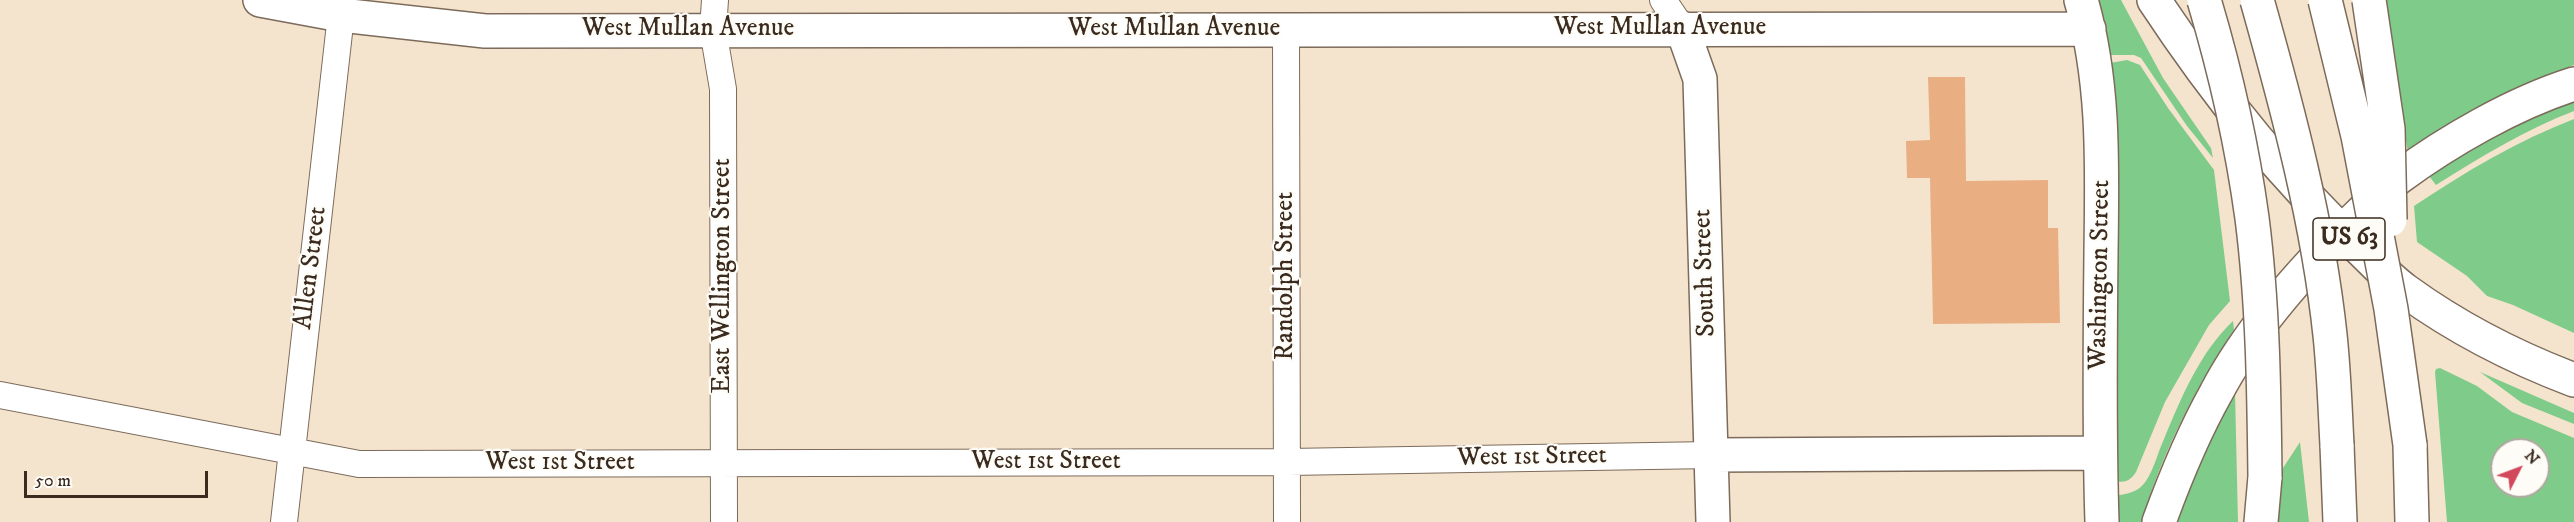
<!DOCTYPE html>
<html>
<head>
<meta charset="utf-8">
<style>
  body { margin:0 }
  #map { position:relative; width:2574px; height:522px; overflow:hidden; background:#f5e4cd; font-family:"IM FELL DW Pica",serif }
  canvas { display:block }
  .north { position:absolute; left:2490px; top:438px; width:60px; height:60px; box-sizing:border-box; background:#fdfcf7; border:2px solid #afa8a0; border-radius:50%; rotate:48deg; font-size:16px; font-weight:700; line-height:24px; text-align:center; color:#3b2a1e }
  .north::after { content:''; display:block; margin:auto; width:21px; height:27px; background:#d1495b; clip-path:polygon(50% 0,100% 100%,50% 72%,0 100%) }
  .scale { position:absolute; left:24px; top:471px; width:184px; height:27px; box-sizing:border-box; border:3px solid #3b2a1e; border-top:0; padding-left:8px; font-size:18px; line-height:21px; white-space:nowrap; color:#3b2a1e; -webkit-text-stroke:4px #fdfcf7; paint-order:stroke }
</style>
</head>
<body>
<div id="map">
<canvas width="2574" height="522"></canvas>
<div class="north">N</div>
<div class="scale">50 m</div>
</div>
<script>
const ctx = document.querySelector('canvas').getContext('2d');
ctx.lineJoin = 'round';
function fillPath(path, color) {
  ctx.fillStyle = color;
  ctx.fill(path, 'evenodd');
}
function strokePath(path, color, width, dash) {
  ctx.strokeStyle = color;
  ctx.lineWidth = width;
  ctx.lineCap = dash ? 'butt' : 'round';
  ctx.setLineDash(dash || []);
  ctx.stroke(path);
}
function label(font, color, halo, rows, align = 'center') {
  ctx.font = font + ' "IM FELL DW Pica",serif';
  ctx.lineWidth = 4.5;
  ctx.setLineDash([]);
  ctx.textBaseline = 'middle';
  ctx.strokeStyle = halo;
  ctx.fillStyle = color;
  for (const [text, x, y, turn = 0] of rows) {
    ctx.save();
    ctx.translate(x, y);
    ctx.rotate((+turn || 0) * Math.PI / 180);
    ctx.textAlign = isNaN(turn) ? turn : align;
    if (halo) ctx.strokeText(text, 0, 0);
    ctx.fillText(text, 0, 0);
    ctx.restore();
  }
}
fillPath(new Path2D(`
  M2096,0H2121L2163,78L2211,148L2213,158L2187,126L2141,58L2134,55H2108Z
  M2384,0H2574V65C2513,89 2463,119 2408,153Z
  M2127,60L2140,65L2168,108L2214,170L2230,301L2209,325L2165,402L2136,472C2130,481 2125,483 2115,481L2110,63Z
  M2574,98V111C2524,130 2481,157 2436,185L2429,176L2510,127Z
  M2574,119V333L2513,305L2487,296L2467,276L2417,242L2414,206C2465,172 2517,141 2574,119Z
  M2233,321L2234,330C2195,389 2161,454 2142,522H2114V496C2126,494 2138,493 2146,481C2154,469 2158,452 2164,439C2181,398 2200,352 2233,321Z
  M2440,368L2477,386L2512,412L2574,438V522H2447L2435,372L2436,369ZM2502,450H2538V486H2502Z
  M2480,372L2574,413V424L2522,403Z
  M2235,392L2238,522H2174L2202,449Z
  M2300,442L2309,522H2271L2281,471Z`), '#7fcb8a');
fillPath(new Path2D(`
  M1928,77H1965L1966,181L2048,180V228H2058L2060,323L1933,324L1930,178H1907L1906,141L1930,140Z`), '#e9af82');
const street = new Path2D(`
  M715,0L713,30L723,89L724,522
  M1663,0L1682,28
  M1286,30L1287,522
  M0,395L359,464L1288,462L1712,455
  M284,522L341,15`);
const secondary = new Path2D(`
  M260,0L341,15L485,31L2089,29
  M2081,0C2105,83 2102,167 2101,253C2100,343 2099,432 2102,522
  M1682,28L1700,79L1713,522
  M1712,455L2099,453`);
const primary = new Path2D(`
  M2159,522C2175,478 2193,434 2216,393C2250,328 2309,263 2361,213C2373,201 2385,188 2398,178C2448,141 2514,103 2574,84`);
const highway = new Path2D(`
  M2154,0C2212,88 2278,172 2356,245C2372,260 2388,278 2406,291C2457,328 2516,358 2574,380
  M2337,445L2340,522
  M2410,445L2412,522
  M2261,522L2265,477`);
strokePath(street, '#7c6b5b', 28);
strokePath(secondary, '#7c6b5b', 36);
strokePath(primary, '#7c6b5b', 36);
strokePath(highway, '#7c6b5b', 36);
strokePath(street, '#fff', 26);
strokePath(secondary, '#fff', 33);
strokePath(primary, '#fff', 33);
strokePath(highway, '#fff', 33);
const highwayBridge = new Path2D(`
  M2204,0C2225,70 2242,145 2252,218C2263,304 2264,391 2265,477
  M2257,0C2288,110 2318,222 2330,335C2334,372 2335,409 2337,445
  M2325,0L2358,136L2391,309L2410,445
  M2369,0L2388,129L2390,220`);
strokePath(highwayBridge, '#7c6b5b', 36, []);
strokePath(highwayBridge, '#fff', 33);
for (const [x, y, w] of [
  [2349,239,72]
]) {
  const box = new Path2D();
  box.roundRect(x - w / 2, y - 21, w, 42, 4.5);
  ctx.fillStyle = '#fdfcf7';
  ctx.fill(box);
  strokePath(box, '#3b2a1e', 1.5);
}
label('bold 24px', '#3b2a1e', null, [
  ["US 63",2349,239]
]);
label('26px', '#3b2a1e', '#fdfcf7', [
  ["West Mullan Avenue",1660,29],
  ["West Mullan Avenue",688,30],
  ["West Mullan Avenue",1174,30],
  ["Allen Street",312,268,-83],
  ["South Street",1706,273,-92],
  ["Washington Street",2101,275,-89],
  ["East Wellington Street",724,276,-90],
  ["Randolph Street",1287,276,-90],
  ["West 1st Street",1532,458,-1],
  ["West 1st Street",1046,463],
  ["West 1st Street",560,464]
]);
</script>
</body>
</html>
